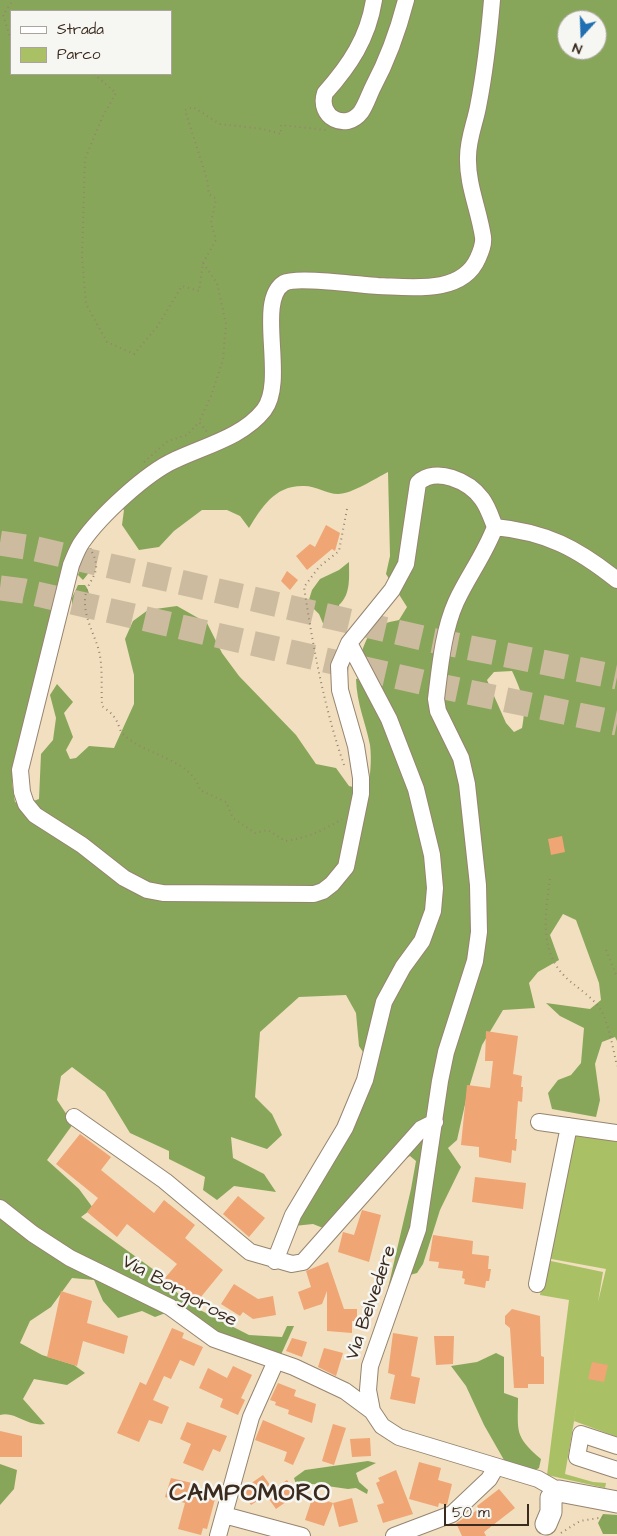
<!DOCTYPE html>
<html>
<head>
<meta charset="utf-8">
<style>
  body { margin:0 }
  #map { position:relative; width:617px; height:1536px; overflow:hidden; background:#f1dfc0; font-family:"Architects Daughter",sans-serif }
  canvas { display:block }
  .legend { position:absolute; left:10px; top:10px; width:162px; height:65px; box-sizing:border-box; background:#f6f6f2; border:1px solid #aba49d; margin:0; padding:6px 9px; list-style:none; font-size:15px; color:#3b2a1e }
  .legend li { display:flex; align-items:center; gap:10px; height:25px }
  .legend b { width:25px; border:1px solid #aba49d }
  .north { position:absolute; left:557px; top:10px; width:50px; height:50px; box-sizing:border-box; background:#f6f6f2; border:1px solid #aba49d; border-radius:50%; rotate:200deg; font-size:14px; font-weight:700; line-height:20px; text-align:center; color:#3b2a1e }
  .north::after { content:''; display:block; margin:auto; width:18px; height:22px; background:#1f6fb2; clip-path:polygon(50% 0,100% 100%,50% 72%,0 100%) }
  .scale { position:absolute; left:444px; top:1504px; width:85px; height:22px; box-sizing:border-box; border:2px solid #3b2a1e; border-top:0; padding-left:6px; font-size:15px; line-height:18px; white-space:nowrap; color:#3b2a1e; -webkit-text-stroke:4px #f6f6f2; paint-order:stroke }
</style>
</head>
<body>
<div id="map">
<canvas width="617" height="1536"></canvas>
<ul class="legend">
<li><b style="height:6px;background:#fff"></b>Strada</li>
<li><b style="height:14px;background:#aac065"></b>Parco</li>
</ul>
<div class="north">N</div>
<div class="scale">50 m</div>
</div>
<script>
const ctx = document.querySelector('canvas').getContext('2d');
ctx.lineJoin = 'round';
function fillPath(path, color) {
  ctx.fillStyle = color;
  ctx.fill(path, 'evenodd');
}
function strokePath(path, color, width, dash) {
  ctx.strokeStyle = color;
  ctx.lineWidth = width;
  ctx.lineCap = dash ? 'butt' : 'round';
  ctx.setLineDash(dash || []);
  ctx.stroke(path);
}
function label(font, color, halo, rows, align = 'center') {
  ctx.font = font + ' "Architects Daughter",sans-serif';
  ctx.lineWidth = 5;
  ctx.setLineDash([]);
  ctx.textBaseline = 'middle';
  ctx.strokeStyle = halo;
  ctx.fillStyle = color;
  for (const [text, x, y, turn = 0] of rows) {
    ctx.save();
    ctx.translate(x, y);
    ctx.rotate((+turn || 0) * Math.PI / 180);
    ctx.textAlign = isNaN(turn) ? turn : align;
    if (halo) ctx.strokeText(text, 0, 0);
    ctx.fillText(text, 0, 0);
    ctx.restore();
  }
}
fillPath(new Path2D(`
  M575,1132L617,1141V1437L574,1421L577,1404L565,1474L593,1482L606,1483L605,1488L547,1475L569,1300L540,1295L546,1260L603,1272L598,1302L606,1269L546,1258Z`), '#aac065');
fillPath(new Path2D(`
  M0,0H617V1041L615,1037L602,1042L595,1064L600,1100L596,1117L552,1109L548,1093L558,1080L571,1075L581,1063L584,1028L560,1016L546,1003L590,1009L601,1000L599,983L576,920L563,914L550,935L559,960L538,972L529,983L535,1008L503,1010L482,1045L468,1091L457,1140L448,1148L461,1167L440,1210L423,1264L417,1273L399,1278L388,1288L411,1189L416,1161L410,1156L380,1175L323,1228L313,1224L294,1226L373,1067L359,1046L356,1013L346,995L299,997L260,1032L255,1097L272,1114L282,1135L267,1149L231,1137L233,1158L264,1174L276,1192L234,1186L217,1200L203,1190L205,1177L169,1159V1151L130,1133L105,1092L72,1067L61,1076L57,1100L73,1124L47,1160L79,1189L93,1208L81,1217L161,1275L163,1282L200,1310L249,1335L282,1337L287,1326H294L279,1359L168,1312L155,1317L142,1311L118,1318L103,1301L94,1280L72,1278L51,1307L30,1321L20,1343L42,1355L74,1365L85,1373L67,1385L34,1379L23,1399L45,1424C26,1427 16,1411 0,1415ZM11,11H171V74H11ZM567,20H597V50H567ZM388,472L390,556L386,574L407,607L399,620C374,625 371,627 362,651L371,676L356,679C357,705 365,720 370,745C372,760 370,776 368,791L349,786L336,768L316,764L296,735L239,676L222,653L207,623L177,606L148,610L133,621L125,639L134,675V704L114,748L89,746L76,758L70,759L66,750L73,737L64,713L73,702L57,684L50,695L56,718L53,740L41,754L39,799L23,805L15,802L12,783L15,756L45,648L83,539L114,503L124,510L122,525L139,550L159,547L174,531L202,510H227L240,516L249,528C262,507 275,485 304,486C316,486 327,494 338,494C352,494 376,478 388,472ZM512,671C521,690 527,706 522,728L514,732L506,723L487,680L494,672Z
  M91,548C102,557 90,572 83,580L78,575L87,549Z
  M349,562C349,578 351,594 339,605L341,622L325,628L319,614L308,603L312,590L320,579L339,570Z
  M78,585H85C93,596 89,605 80,613L72,606V598Z
  M496,1353L504,1357V1393L518,1398C518,1432 514,1436 541,1459L539,1468L534,1471L504,1460L484,1425L466,1386L451,1366L477,1362Z
  M368,1461L376,1463L356,1473L359,1482L368,1490L367,1494L356,1488L348,1489L313,1484L301,1488L297,1487L294,1478L305,1470Z
  M0,1464L17,1470L14,1489L0,1505Z
  M603,1514L617,1515V1534H603L598,1523Z`), '#87a65a');
fillPath(new Path2D(`
  M326,525L340,533L335,551L332,549L307,570L296,556L310,544L315,547Z
  M287,571L298,580L290,590L281,581Z
  M562,836L565,852L551,855L548,839Z
  M486,1031L518,1036L513,1074L522,1076L521,1087H523L522,1102L518,1101L515,1139H517L516,1151L512,1150L511,1163L479,1157V1147L461,1145L467,1085L490,1088L493,1061H485Z
  M80,1134L111,1157L101,1170L154,1213L164,1200L195,1225L185,1238L223,1270L196,1303L165,1278L177,1264L127,1224L117,1237L87,1212L98,1198L56,1164Z
  M475,1177L526,1183L523,1209L472,1202Z
  M238,1196L265,1218L249,1237L223,1214Z
  M362,1210L381,1215L369,1262L338,1252L343,1232L354,1235Z
  M433,1235L473,1241L472,1254L489,1256L488,1269H491L489,1281H486L485,1288L464,1284L465,1279L462,1278L463,1271L438,1268L439,1262L429,1261Z
  M328,1262L344,1309H357V1321H352V1333L327,1331V1291L322,1304L304,1310L298,1292L311,1287L306,1271Z
  M234,1284L258,1299L273,1296L276,1315L253,1319L243,1312L240,1316L221,1304Z
  M61,1291L92,1301L87,1323L128,1336L124,1354L83,1341L77,1366L47,1357Z
  M512,1309L540,1316L541,1356L544,1357V1384H528V1388H514L510,1328L505,1324V1316Z
  M172,1328L184,1333L182,1338L203,1347L194,1366L180,1360L171,1379L164,1376L153,1400L169,1407L162,1424L149,1420L139,1442L117,1433L140,1382L146,1385Z
  M393,1333L418,1337L411,1376L420,1378L415,1404L390,1399L395,1375L388,1373Z
  M434,1336H454L453,1364L436,1365Z
  M292,1338L307,1342L302,1357L286,1351Z
  M324,1348L343,1353L336,1376L318,1367Z
  M592,1362L608,1365L604,1382L588,1379Z
  M233,1366L252,1375L241,1398L245,1400L238,1415L220,1407L223,1399L199,1388L208,1368L227,1378Z
  M278,1383L296,1390L294,1396L316,1404L312,1423L288,1414L289,1410L275,1405L276,1402L270,1400Z
  M263,1420L305,1438L293,1465L284,1461L287,1452L255,1440Z
  M187,1422L227,1436L220,1452L213,1449L203,1471L183,1463L191,1444L180,1439Z
  M333,1424L346,1428L334,1465L322,1461Z
  M0,1431L22,1436V1457H0Z
  M370,1438L371,1456L352,1457L350,1439Z
  M419,1462L441,1468L438,1480L452,1484L447,1505L439,1503L438,1507L409,1499Z
  M396,1470L413,1514L383,1523L377,1505L384,1503L376,1483L380,1481L378,1478Z
  M263,1475L273,1489L287,1480L297,1494L276,1509L266,1495L251,1505L243,1493L245,1491L243,1489Z
  M171,1478L196,1484L194,1493L215,1499L207,1529L203,1528L201,1535L178,1529L185,1503L165,1497Z
  M499,1489L515,1508L484,1532L486,1536H462L456,1523L479,1509L477,1506Z
  M313,1496L333,1503L324,1526L305,1520Z
  M352,1498L358,1522L339,1527L333,1503Z`), '#efa574');
strokePath(new Path2D(`
  M0,543L32,548L431,640L617,677
  M0,588L24,591L430,684L617,723`), '#cdbba0', 25, [25, 12]);
const minor = new Path2D(`
  M374,0C368,38 350,65 325,93C317,117 346,132 361,112C366,105 369,95 373,87C388,59 398,31 406,0
  M492,0C489,36 485,71 478,107C475,123 468,139 468,157C467,184 479,210 483,237C484,244 481,251 478,258C462,295 411,287 378,286C360,285 296,276 284,283C255,301 287,380 264,410C243,437 204,446 175,460C146,473 100,516 82,542C77,549 74,558 71,565L20,770L22,792L26,804L35,815L82,845L124,878L147,890L163,893L314,894L323,891L332,884L346,867L361,794V778L356,746L340,690L339,666L349,643L392,590L406,564L418,483C436,466 469,481 482,499C488,507 491,517 495,527C485,554 468,576 456,602C443,631 440,667 436,699L438,711L461,758L467,784L478,885L479,932L475,961L446,1052L440,1081L418,1229L370,1366L368,1390L372,1411L382,1426L399,1437L538,1479L559,1491
  M495,527C546,532 577,548 617,580
  M74,1117L165,1181L250,1252L292,1264L303,1262L421,1129L435,1122
  M539,1122L617,1133
  M0,1208L33,1234L70,1258L170,1307L214,1339L294,1367L345,1391L372,1411
  M275,1261L293,1215L345,1128L365,1080L384,1002L403,967L422,941L433,911L435,888L432,855L416,789L389,719L349,643
  M537,1284L569,1126
  M617,1446L581,1434L577,1457L617,1470
  M224,1515L302,1536
  M218,1536L251,1417L276,1361
  M394,1536L452,1514L489,1479L496,1467`);
const major = new Path2D(`
  M546,1524L551,1512V1498L559,1491L617,1502`);
strokePath(minor, '#96846f', 18);
strokePath(major, '#96846f', 23);
strokePath(new Path2D(`
  M11,40L3,15L13,0
  M60,74H71
  M94,74L116,93L102,118L85,159L82,257L86,304L107,342L134,354L157,327L182,286L199,291L203,263L217,283L226,324L223,360L211,396L199,422L208,433
  M203,263L216,240L211,223L216,199L209,194L207,179L185,110L193,107L220,124L263,129L281,134V125L326,130
  M144,462L168,441L187,435L199,422
  M92,552C104,575 86,579 85,599C84,618 94,633 99,651C103,668 101,688 102,706C107,710 113,714 116,720C119,724 119,730 123,734C145,756 191,758 200,790L226,802L233,818L255,833L268,830L285,841C307,838 324,830 342,819
  M344,765C324,707 313,647 304,587L319,567L339,551L347,509
  M550,879C545,917 538,955 571,982C582,991 597,1001 603,1014C610,1030 613,1049 617,1066
  M606,950L617,977
  M561,1533L580,1521L605,1517`), '#96846f', 2, [1, 4]);
strokePath(minor, '#fff', 16);
strokePath(major, '#fff', 21);
label('19px', '#3b2a1e', '#f6f6f2', [
  ["Via Borgorose",179,1292,29],
  ["Via Belvedere",372,1303,-71]
]);
ctx.letterSpacing = '1px';
label('bold 24px', '#3b2a1e', '#f6f6f2', [
  ["CAMPOMORO",250,1495]
]);
ctx.letterSpacing = '0px';
</script>
</body>
</html>
